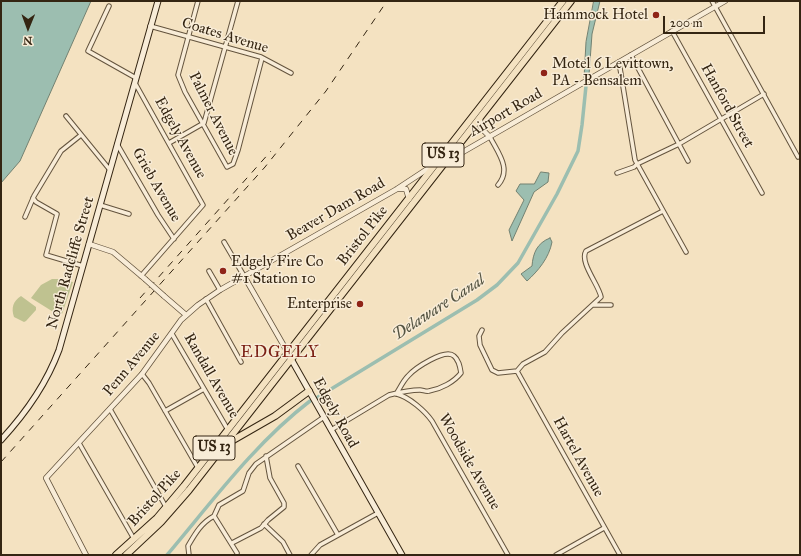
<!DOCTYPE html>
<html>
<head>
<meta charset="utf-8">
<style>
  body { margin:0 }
  #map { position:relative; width:801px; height:556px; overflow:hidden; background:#f4e2c1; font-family:"IM FELL Great Primer",serif }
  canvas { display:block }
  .frame { position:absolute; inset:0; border:2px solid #342512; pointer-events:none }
  .north { position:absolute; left:8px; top:8px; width:40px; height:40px; -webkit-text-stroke:3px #f8ecd7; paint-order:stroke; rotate:181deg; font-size:11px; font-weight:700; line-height:16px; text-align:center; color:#342512 }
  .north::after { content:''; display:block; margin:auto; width:14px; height:18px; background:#342512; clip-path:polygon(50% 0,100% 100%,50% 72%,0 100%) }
  .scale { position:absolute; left:663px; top:16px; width:102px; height:18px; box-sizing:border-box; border:2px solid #342512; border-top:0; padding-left:5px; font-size:12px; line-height:14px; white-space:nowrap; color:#342512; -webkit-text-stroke:3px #f8ecd7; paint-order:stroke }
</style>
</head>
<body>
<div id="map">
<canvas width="801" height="556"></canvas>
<div class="frame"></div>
<div class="north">N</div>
<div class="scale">200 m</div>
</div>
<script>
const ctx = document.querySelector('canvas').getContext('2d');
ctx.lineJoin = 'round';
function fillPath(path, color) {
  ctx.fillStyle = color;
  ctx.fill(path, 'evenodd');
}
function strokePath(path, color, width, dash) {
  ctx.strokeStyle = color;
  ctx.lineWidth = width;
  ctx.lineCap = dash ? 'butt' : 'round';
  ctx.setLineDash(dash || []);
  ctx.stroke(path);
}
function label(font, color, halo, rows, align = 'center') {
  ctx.font = font + ' "IM FELL Great Primer",serif';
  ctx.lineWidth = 3;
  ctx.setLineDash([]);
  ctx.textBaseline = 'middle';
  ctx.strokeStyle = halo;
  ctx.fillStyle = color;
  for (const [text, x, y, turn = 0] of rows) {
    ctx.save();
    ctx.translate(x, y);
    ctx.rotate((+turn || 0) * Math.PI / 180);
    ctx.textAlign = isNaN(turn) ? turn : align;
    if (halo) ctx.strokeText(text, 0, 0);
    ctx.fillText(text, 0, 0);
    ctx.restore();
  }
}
fillPath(new Path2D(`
  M52,279H60L73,282L62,314L55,313L31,298L41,285Z
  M21,296L36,307V310L26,321L24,322L14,317C11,308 13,301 21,296Z`), '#bfc290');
const water = new Path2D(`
  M1,1H91L20,161L1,183Z
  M594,1H600L592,34L589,75L584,78L586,42Z
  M541,172L549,173L548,182L534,192L512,241L509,230L524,200L516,191L520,184H534Z
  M550,238L552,242C549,258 538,271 527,281L521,274L532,266C533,253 537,243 550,238Z`);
fillPath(water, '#9cbeb0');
strokePath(water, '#728171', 1);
strokePath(new Path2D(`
  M318,397L477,300L497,285L518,263L557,194L578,151L582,125L586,86
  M167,555C211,503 255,443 310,401`), '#9cbeb0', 3.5);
const minor = new Path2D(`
  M198,1L178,75L185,92L227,167L233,164L238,150L262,58
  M712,1L798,157
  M109,6L88,51L136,78
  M150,26L261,57L291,73
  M672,31L762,193
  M631,55L688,161
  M619,62L635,160L686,252
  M135,83L203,205L141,276
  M66,116L110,170
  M490,137C498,153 512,169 498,185
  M169,143L204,123L238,1
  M117,144L158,215L174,239
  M617,173L634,167L637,164L679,144L764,94
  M33,198L36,202L57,214L46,255L83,266
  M100,205L129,214
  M25,217L34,196L61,151L81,135
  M224,242L244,276
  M209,271L220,290
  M206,299L241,362
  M593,305H611
  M482,330L479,336L480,345L492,370L498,373L517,371
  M172,334L228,430
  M517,371L523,364L545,352L562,333L601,297C599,285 579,262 586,251L663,211
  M517,371L620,555
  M142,374L149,383L198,468
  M397,394C409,397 425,411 432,421L508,555
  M110,409L166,507
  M165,411L204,389
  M331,430L389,395C397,393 411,390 420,390C423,390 426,392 429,391C441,389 454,382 461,373C460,367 459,360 454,356C445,348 415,368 408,376C403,381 400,388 396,394
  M79,443L134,539
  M298,466L338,535
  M214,516L219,505L243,491L249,473L256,464L324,417
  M264,524L283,542L290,555
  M232,543L261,528L268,520L284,507V503L270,478L266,456
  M189,555L188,546C195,534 201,523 214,516L237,553
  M311,555L320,545L378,513
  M556,555L604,528`);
const tertiary = new Path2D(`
  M480,119L481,128L490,137
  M449,160L725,1
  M397,189H406L409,199
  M89,244L113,252L145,279
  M244,276L288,353
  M164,296L186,315
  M86,555L46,478L142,374L181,320L198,305L220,290L397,189L432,166`);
const secondary = new Path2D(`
  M290,357L402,555
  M1,440C26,413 46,385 59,350L158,1`);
const trunk = new Path2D(`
  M228,443L275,416L309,391
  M116,555L157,518L184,486L563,1
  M126,555L161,522L189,490L571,1`);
strokePath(minor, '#64543e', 5.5);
strokePath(tertiary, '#64543e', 6);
strokePath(secondary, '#342512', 7);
strokePath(trunk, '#342512', 8);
strokePath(minor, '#f8ecd7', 3.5);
strokePath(tertiary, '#f8ecd7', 4.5);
strokePath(secondary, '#f8ecd7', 5);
strokePath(trunk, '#f4e2c1', 6);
strokePath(new Path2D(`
  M140,298L271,151
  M1,462L265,167L326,91L387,1`), '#342512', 1, [7, 7]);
const tertiaryBridge = new Path2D(`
  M145,279L164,296`);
strokePath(tertiaryBridge, '#64543e', 6, []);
strokePath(tertiaryBridge, '#f8ecd7', 4.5);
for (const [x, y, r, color] of [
  [656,15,4,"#8f2418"],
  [544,73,4,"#8f2418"],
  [223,271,4,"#8f2418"],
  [360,304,4,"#8f2418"]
]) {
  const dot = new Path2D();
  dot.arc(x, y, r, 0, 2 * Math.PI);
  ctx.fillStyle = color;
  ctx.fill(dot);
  strokePath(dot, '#f8ecd7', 1.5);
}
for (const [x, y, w] of [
  [443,155,42],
  [214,448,42]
]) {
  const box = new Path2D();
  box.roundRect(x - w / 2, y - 12, w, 24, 3);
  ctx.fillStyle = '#f8ecd7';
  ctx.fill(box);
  strokePath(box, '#342512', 1);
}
label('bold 14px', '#342512', null, [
  ["US 13",443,155],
  ["US 13",214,448]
]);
label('15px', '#342512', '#f8ecd7', [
  ["Hammock Hotel",648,15],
  ["Motel 6 Levittown,",552,64,"left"],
  ["PA - Bensalem",552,81,"left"],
  ["Edgely Fire Co",231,262,"left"],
  ["#1 Station 10",231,279,"left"],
  ["Enterprise",352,304]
], 'right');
label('15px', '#342512', '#f8ecd7', [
  ["Coates Avenue",225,36,17],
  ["Hanford Street",727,106,61],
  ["Airport Road",506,113,-30],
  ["Palmer Avenue",213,114,63],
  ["Edgely Avenue",180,138,61],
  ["Grieb Avenue",156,185,60],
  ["Beaver Dam Road",336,210,-30],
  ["Bristol Pike",363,236,-52],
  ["North Radcliffe Street",71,263,-74],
  ["Penn Avenue",132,364,-50],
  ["Randall Avenue",211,376,60],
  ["Edgely Road",335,413,61],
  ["Hartel Avenue",578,457,61],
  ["Woodside Avenue",469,462,60],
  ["Bristol Pike",155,498,-48]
]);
label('italic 16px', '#535341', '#f8ecd7', [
  ["Delaware Canal",439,308,-33]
]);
ctx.letterSpacing = '1px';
label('17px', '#7a1f14', '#f8ecd7', [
  ["EDGELY",280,353]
]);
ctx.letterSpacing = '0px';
</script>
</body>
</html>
